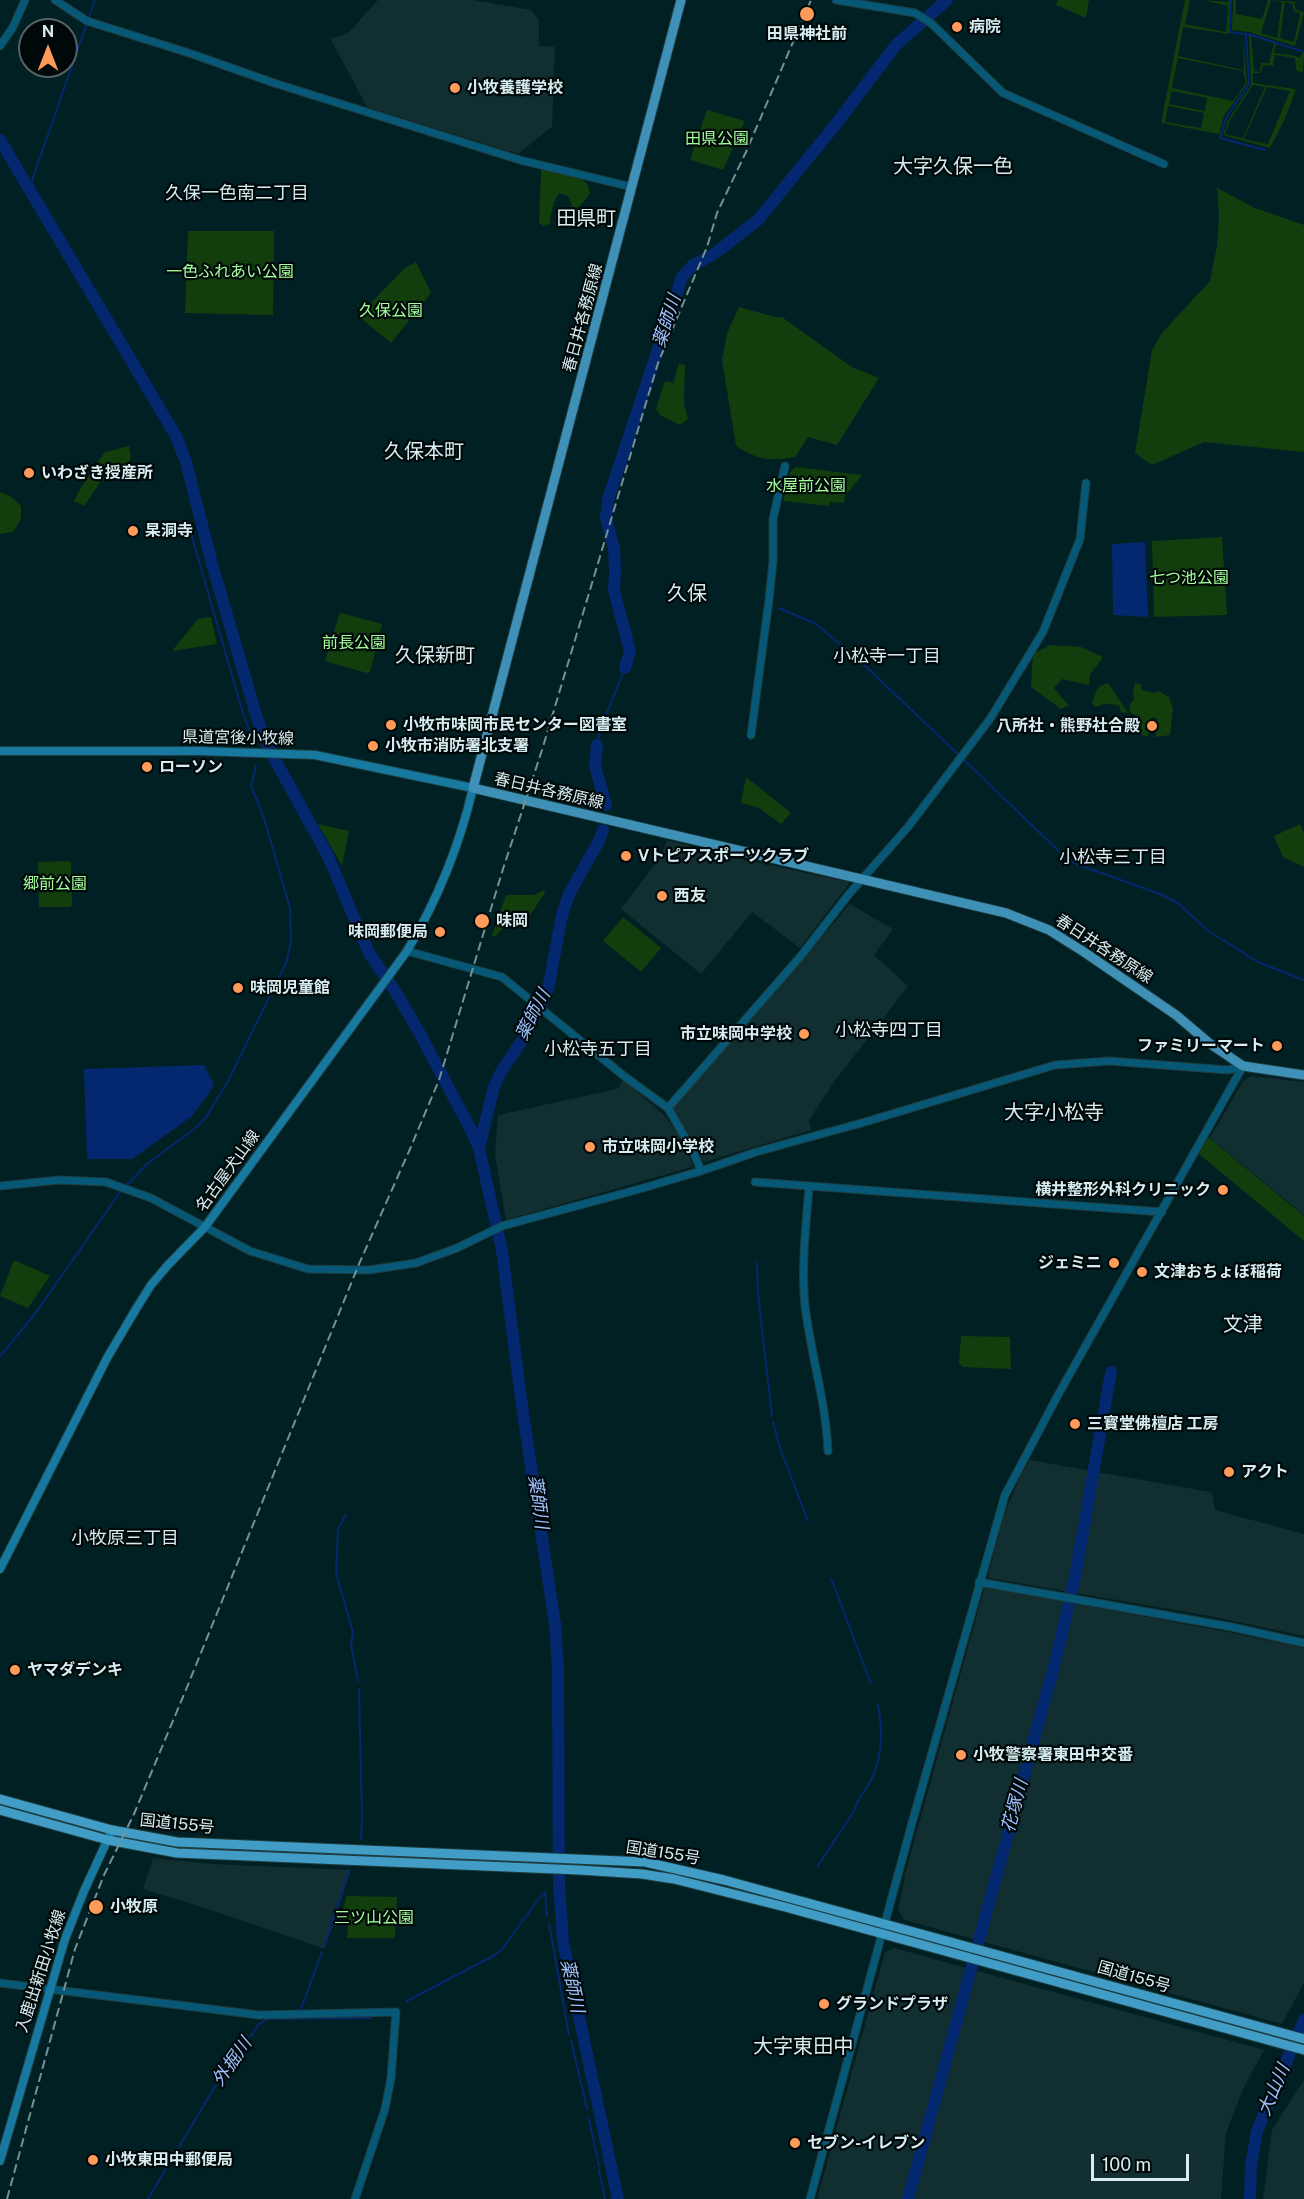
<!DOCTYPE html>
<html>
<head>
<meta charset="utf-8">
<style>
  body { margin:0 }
  #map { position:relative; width:1304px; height:2199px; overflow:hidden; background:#002023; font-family:"Public Sans",sans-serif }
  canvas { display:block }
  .north { position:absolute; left:18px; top:18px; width:60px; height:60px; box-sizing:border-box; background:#000809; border:2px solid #566365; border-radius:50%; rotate:0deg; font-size:16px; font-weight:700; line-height:24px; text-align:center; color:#d6ecee }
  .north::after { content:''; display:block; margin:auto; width:21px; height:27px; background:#ff9b5a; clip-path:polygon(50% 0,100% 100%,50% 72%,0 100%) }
  .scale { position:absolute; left:1091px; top:2154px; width:98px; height:27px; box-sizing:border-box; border:3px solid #d6ecee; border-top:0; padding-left:8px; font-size:18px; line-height:21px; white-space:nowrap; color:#d6ecee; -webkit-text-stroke:4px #000809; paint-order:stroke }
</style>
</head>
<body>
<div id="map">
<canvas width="1304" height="2199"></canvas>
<div class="north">N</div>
<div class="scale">100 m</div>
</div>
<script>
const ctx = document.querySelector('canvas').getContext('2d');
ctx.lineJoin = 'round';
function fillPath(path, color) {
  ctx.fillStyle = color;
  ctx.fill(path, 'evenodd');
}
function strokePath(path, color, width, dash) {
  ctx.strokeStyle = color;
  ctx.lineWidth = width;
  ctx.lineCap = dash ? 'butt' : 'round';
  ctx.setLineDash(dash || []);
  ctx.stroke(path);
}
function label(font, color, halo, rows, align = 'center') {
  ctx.font = font + ' "Public Sans","Noto Sans JP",sans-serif';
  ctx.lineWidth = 4.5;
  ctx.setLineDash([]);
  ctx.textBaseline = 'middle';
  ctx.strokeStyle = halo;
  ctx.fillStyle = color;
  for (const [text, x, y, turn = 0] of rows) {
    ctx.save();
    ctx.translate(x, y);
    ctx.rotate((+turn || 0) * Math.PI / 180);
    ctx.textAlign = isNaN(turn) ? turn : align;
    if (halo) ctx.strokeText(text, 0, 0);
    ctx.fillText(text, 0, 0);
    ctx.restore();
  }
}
fillPath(new Path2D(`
  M378,0H473L531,10L539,20V46L555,47L552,127L518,154L367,107L330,38L342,36L349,32Z
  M667,840L735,858L850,882L800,948L752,912L701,974L621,909L661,856Z
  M850,904L893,929L874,955L908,986L834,1082L809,1120L811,1130L704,1162L672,1109Z
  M1251,1076L1304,1082V1215L1210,1138L1243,1081Z
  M624,1080L667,1118L681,1139L692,1162V1167L506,1220L495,1155L498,1115L617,1089Z
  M1030,1460L1210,1492L1213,1496L1215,1510L1304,1534V1636L1210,1616L989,1578L988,1575L1004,1515L1021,1474Z
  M987,1587L1238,1634L1304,1648V1983L1282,2024L904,1920L898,1909L905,1879L904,1878L984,1589Z
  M153,1858L213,1864L351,1870L325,1949L205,1908L143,1889Z
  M894,1948L1264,2050L1243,2089L1226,2133L1221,2199H817L885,1952Z
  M1304,2080V2199H1263L1272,2130Z`), '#112e30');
fillPath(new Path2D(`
  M1058,0H1089L1086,18L1056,5Z
  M1185,0H1190L1185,24L1226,32L1228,6L1203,0L1227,2L1230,0L1229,34L1183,27L1178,56L1244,70L1243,37L1247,84L1224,116L1219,134L1161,123ZM1178,58L1243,71L1246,83L1233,101L1176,89L1172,87ZM1173,91L1207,98L1205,111L1169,104L1171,93ZM1168,106L1204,113L1201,128L1165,122Z
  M1233,0H1236V14L1262,19L1268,0H1271L1261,33L1277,38L1282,2L1272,0L1295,2V9L1304,13L1295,46L1249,32L1232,30ZM1285,2L1293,4V10L1300,14L1294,42L1280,38Z
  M1249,35H1251L1254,71L1260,72L1261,63H1269L1274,43L1276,44L1274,53L1291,55L1300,58L1302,52L1304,53L1303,73L1296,70L1295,58L1275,55L1273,66L1263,65L1261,73H1253V83L1296,89L1285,119L1270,148L1223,135L1228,120L1251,85ZM1253,85L1265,87L1243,138L1225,134L1230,120ZM1267,87L1290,91L1268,144L1244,139Z
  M707,110L745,121L723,170L690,160Z
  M551,169L556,174C571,173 589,177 590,194L580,206L574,209L568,196L559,193C554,199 550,216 550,224L544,226L539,223L541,172V170Z
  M1217,188L1255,208L1304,225V452L1204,442L1152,465L1135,453L1152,350L1162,333L1210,281L1217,246L1219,216Z
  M188,231H274L273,315L185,313Z
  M416,262L431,293L391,343L358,316L405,268Z
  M739,307L775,317H782L852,367L879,378L837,445L808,437L795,457C767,461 761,461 736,446L722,360L727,333Z
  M679,364L685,365L684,404L688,419L680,425L660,415L656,409L665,381L673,383Z
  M129,446L131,456L128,467L101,481L84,506L74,501L80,489L105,452Z
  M796,467L862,475L845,496L844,503L829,502V506L783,501L790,472Z
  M0,492L10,496L21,506V519L13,532L0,534Z
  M1222,537L1227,615L1154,617L1152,541Z
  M341,613L382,624L370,672L367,673L325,661L339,615Z
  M211,617L217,644L172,651L198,619Z
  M1050,645L1081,647L1103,657L1090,675L1089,685L1062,679L1054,688L1069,706L1061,709L1031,687L1033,654Z
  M1108,683L1128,713L1121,712L1119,706C1110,703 1104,703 1096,707L1092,704C1097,692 1094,687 1108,683Z
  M1135,683L1140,684L1142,690L1154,693L1158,691L1169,697L1173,709L1170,735L1155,737L1157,719L1152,717L1148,724L1150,732L1147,737L1141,734V718L1131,713L1129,706L1134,699L1133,693Z
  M746,777L791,813L781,824L759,808L741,803Z
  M318,824L349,831L342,866Z
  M1300,824L1304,833V867L1283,857L1274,836Z
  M68,861L71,863L72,905L70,907H39L38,862Z
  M544,890L545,893L530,915C514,914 505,926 495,937L492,935L506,895H534Z
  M623,917L661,948L641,972L603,941Z
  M1208,1137L1304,1216V1241L1199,1154Z
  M14,1260L50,1276L28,1308L0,1296Z
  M961,1336L1010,1337L1011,1369L963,1367L959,1363Z
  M347,1896L397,1897L395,1938H347L348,1923H338Z`), '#123e0e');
fillPath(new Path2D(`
  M1145,542L1148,617L1113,615L1112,544Z
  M204,1065L214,1085L208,1095L191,1117L132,1159H87L84,1069Z`), '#04286f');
strokePath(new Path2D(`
  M1231,0L1230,32L1252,35L1304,52
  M1246,34L1249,84L1226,118L1220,138L1265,150
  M29,189L95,0
  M189,526L241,707L255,745
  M779,608L816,624L862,663L959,755
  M597,745L600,730L625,668
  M963,759L1066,858L1076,864L1160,894L1178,903L1207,930L1258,962L1304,980
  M757,1263L758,1294L772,1416
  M0,1356L35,1314L120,1192L147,1164L197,1127L206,1117L228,1081L287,961L291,940L290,908L264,818L251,786L256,766
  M773,1422L780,1448L808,1521
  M346,1515L338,1529L336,1573L353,1632L351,1645L358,1681
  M831,1578L871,1684
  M359,1689L362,1819L361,1839
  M818,1866L854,1811C857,1800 864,1792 870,1782C883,1758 883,1732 878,1705
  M554,1887L559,1884
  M545,1892L547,1916
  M549,1923L569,2035
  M324,1947L349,1870
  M407,2001L495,1955L502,1949L543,1893
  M301,2009L322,1952
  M571,2040L587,2109
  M589,2119L599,2166
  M599,2170L605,2199
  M148,2199L217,2083L259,2024L267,2019L372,2018`), '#04286f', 2);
strokePath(new Path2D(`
  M0,140L176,436L186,462L212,564L257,718L268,747L328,856L369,953L395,991L419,1032L470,1128L479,1148
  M625,668L630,651L614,591L615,570L614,548L606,518L608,500L682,277L693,265L714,254L758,220L836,124L896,45L947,0
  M597,745L595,766L606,805
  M603,830L599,841L569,894L562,915L548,989L523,1039L501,1072L494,1087L479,1148L502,1251L522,1406L555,1624L558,1670L559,1884L563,1942L618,2199
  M908,2199L1057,1655L1075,1577L1111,1372
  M1250,2199L1251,2166L1257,2131L1304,2020`), '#04286f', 12);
const tertiary = new Path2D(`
  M55,0L87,21L192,54L274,83L520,160L632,187
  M836,0L915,13L931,23L1003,93L1164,164
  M0,46L13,27L25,0
  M751,735L769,600L773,561V519L785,466
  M407,951L502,977L624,1076L668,1108L694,1153L701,1171
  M668,1108L800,957L849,894L908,827L990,719L1043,632L1080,539L1086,483
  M755,1182L1162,1212
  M0,1186L59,1180L106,1182L151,1198L250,1251L308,1269L369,1270L416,1263L457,1248L502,1226L636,1190L701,1171L756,1152L865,1122L1055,1065L1109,1061L1228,1070L1243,1066
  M809,1187C806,1226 801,1267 805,1306C811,1355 826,1402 828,1451
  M979,1582L1232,1627L1304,1643
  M0,1983L259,2015L396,2012L391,2078L385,2109L355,2199
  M810,2199L912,1823L1005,1495L1058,1395L1243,1066`);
const secondary = new Path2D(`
  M0,751H200L315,755L473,788C459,848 438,899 407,951L205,1227L168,1265L151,1285L136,1309L107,1358L0,1569
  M0,2161L65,1939L84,1891L112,1830`);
const primary = new Path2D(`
  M681,0L473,788L1006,913L1049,930L1084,952L1176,1015L1209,1043L1243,1066L1304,1075`);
const trunk = new Path2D(`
  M0,1799L112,1830L177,1842L645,1862L724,1880L1304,2039
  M0,1810L108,1840L177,1853L579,1870L642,1874L674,1879L785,1907L1304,2050`);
strokePath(tertiary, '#1e3d3f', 9);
strokePath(secondary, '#1e3d3f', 10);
strokePath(primary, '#1e3d3f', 11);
strokePath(trunk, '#1e3d3f', 11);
strokePath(tertiary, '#075877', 7);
strokePath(secondary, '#1778a0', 8);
strokePath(primary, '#3f90b6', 9);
strokePath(trunk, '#419cc6', 9);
strokePath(new Path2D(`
  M7,2199L75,1949L104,1875L134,1814L185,1692L359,1264L410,1149L439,1080L503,869L542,750L658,363L707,247L717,213L746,152L811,0`), '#769193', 2, [9, 4.5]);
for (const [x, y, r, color] of [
  [807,14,8,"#ff9b5a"],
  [957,27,6,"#ff9b5a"],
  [455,88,6,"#ff9b5a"],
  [29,473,6,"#ff9b5a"],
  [133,531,6,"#ff9b5a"],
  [391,725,6,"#ff9b5a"],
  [1152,726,6,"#ff9b5a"],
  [373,746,6,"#ff9b5a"],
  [147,767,6,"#ff9b5a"],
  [626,856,6,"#ff9b5a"],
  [662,896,6,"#ff9b5a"],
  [482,921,8,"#ff9b5a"],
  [440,932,6,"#ff9b5a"],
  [238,988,6,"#ff9b5a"],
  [804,1034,6,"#ff9b5a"],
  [1277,1046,6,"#ff9b5a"],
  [590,1147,6,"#ff9b5a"],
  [1223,1190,6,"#ff9b5a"],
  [1114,1263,6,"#ff9b5a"],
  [1142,1272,6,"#ff9b5a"],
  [1075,1424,6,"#ff9b5a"],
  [1229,1472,6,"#ff9b5a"],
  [15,1670,6,"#ff9b5a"],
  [961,1755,6,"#ff9b5a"],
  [96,1907,8,"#ff9b5a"],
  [824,2004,6,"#ff9b5a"],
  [795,2143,6,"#ff9b5a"],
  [93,2160,6,"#ff9b5a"]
]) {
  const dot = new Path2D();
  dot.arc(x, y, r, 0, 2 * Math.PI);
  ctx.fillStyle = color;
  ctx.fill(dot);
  strokePath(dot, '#000809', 2);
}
label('bold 16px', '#d6ecee', '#000809', [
  ["病院",969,27],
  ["田県神社前",807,34,"center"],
  ["小牧養護学校",467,88],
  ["いわざき授産所",41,473],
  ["杲洞寺",145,531],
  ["小牧市味岡市民センター図書室",403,725],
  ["八所社・熊野社合殿",1140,726,"right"],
  ["小牧市消防署北支署",385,746],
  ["ローソン",159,767],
  ["Vトピアスポーツクラブ",638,856],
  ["西友",674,896],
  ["味岡",496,921],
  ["味岡郵便局",428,932,"right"],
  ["味岡児童館",250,988],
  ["市立味岡中学校",792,1034,"right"],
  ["ファミリーマート",1265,1046,"right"],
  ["市立味岡小学校",602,1147],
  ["横井整形外科クリニック",1211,1190,"right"],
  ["ジェミニ",1102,1263,"right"],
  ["文津おちょぼ稲荷",1154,1272],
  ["三寳堂佛檀店 工房",1087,1424],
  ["アクト",1241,1472],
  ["ヤマダデンキ",27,1670],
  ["小牧警察署東田中交番",973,1755],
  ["小牧原",110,1907],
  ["グランドプラザ",836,2004],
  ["セブン-イレブン",807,2143],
  ["小牧東田中郵便局",105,2160]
], 'left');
label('16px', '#a3fe99', '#000809', [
  ["田県公園",717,139],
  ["一色ふれあい公園",230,272],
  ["久保公園",391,311],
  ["水屋前公園",806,486],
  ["七つ池公園",1189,578],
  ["前長公園",354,643],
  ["郷前公園",55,884],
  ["三ツ山公園",374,1918]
]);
label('16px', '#d6ecee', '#000809', [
  ["春日井各務原線",583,318,-75],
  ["県道宮後小牧線",238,738,1],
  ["春日井各務原線",549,791,13],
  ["春日井各務原線",1104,949,33],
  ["名古屋犬山線",228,1171,-54],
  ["国道155号",177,1824,6],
  ["国道155号",663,1853,9],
  ["入鹿出新田小牧線",41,1971,-72],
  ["国道155号",1134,1977,16]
]);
label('18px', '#d6ecee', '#000809', [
  ["久保一色南二丁目",237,193],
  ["小松寺一丁目",887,656],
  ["小松寺三丁目",1113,857],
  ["小松寺四丁目",889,1030],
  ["小松寺五丁目",598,1049],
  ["小牧原三丁目",125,1538]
]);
label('italic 18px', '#9dc0fd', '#000809', [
  ["薬師川",667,321,-72],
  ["薬師川",533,1015,-63],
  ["薬師川",538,1502,82],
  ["花塚川",1015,1806,-75],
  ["薬師川",572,1986,78],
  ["外掘川",232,2062,-55],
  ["大山川",1274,2090,-67]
]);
label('20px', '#d6ecee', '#000809', [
  ["大字久保一色",953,167],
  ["田県町",586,219],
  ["久保本町",424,452],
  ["久保",687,594],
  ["久保新町",435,656],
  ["大字小松寺",1054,1113],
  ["文津",1243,1325],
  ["大字東田中",803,2047]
]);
</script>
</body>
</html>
